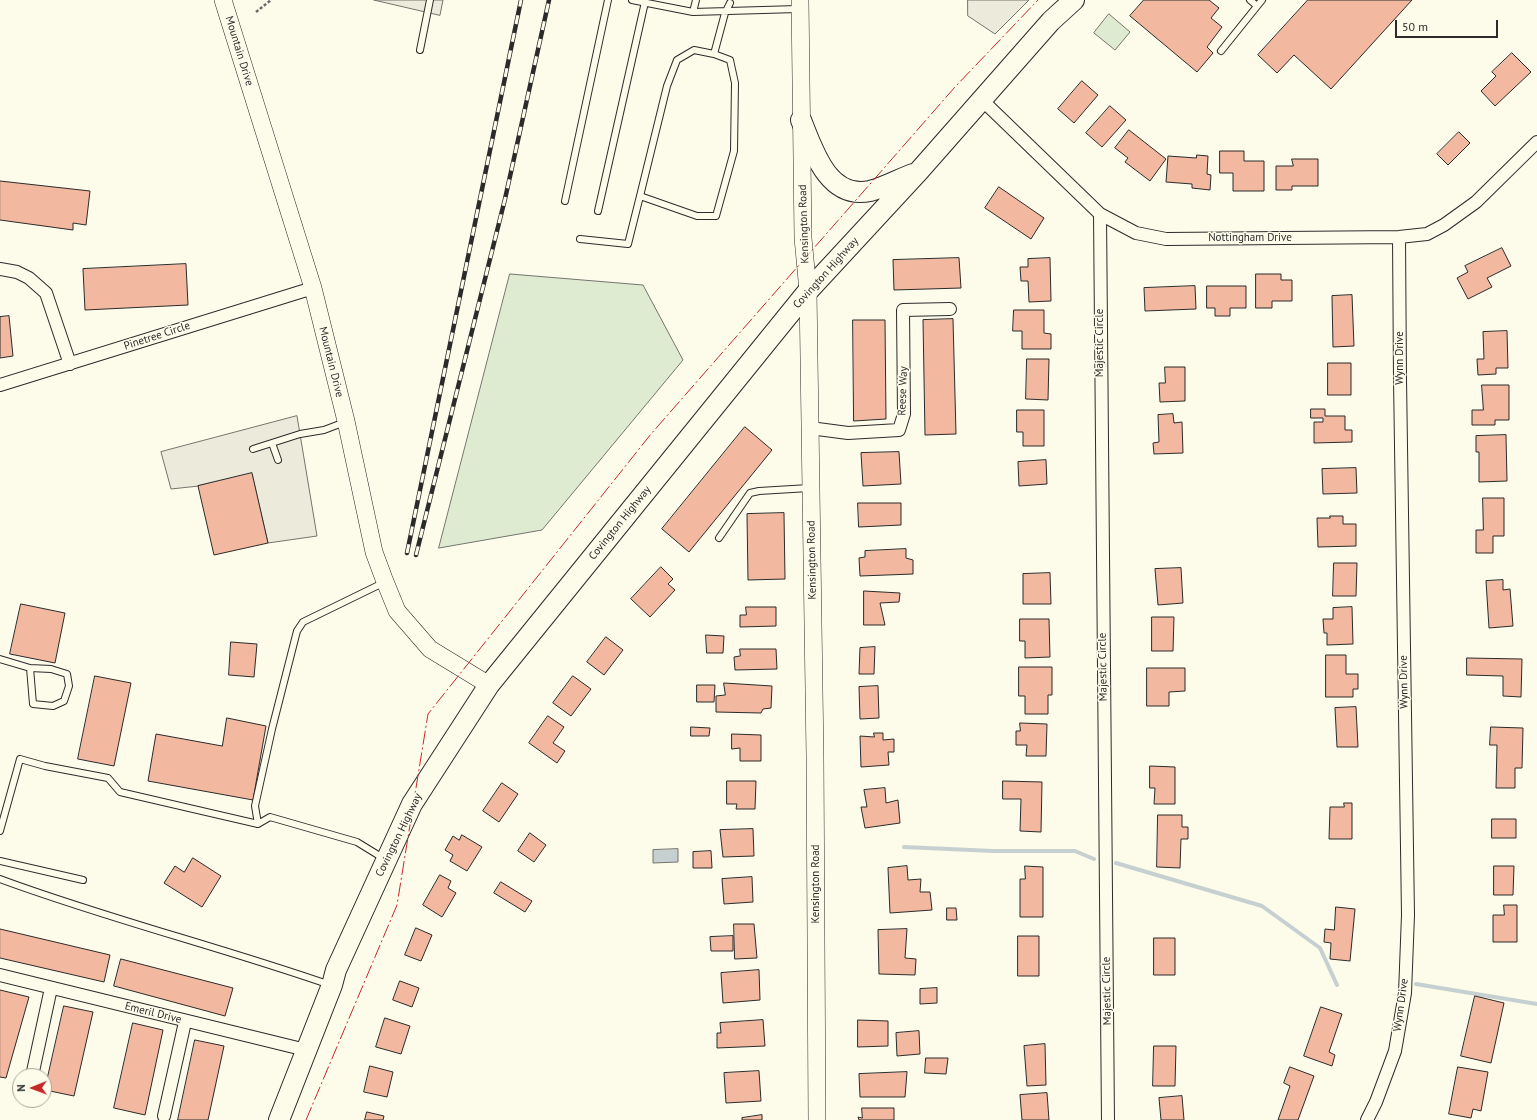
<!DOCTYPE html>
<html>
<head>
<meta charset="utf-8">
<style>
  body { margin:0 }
  #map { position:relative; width:1537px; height:1120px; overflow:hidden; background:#fdfbea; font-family:"PT Sans",sans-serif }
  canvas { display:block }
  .north { position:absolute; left:12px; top:1068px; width:40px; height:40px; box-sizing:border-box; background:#fdfbea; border:1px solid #a9a89e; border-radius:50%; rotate:269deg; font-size:11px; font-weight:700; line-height:16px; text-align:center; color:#2b2b2b }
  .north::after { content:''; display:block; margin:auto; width:14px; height:18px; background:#c62828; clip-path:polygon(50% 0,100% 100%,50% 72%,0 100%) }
  .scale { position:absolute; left:1395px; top:20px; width:103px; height:18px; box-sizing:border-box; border:2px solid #2b2b2b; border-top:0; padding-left:5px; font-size:12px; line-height:14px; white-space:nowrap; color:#2b2b2b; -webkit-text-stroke:3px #fdfbea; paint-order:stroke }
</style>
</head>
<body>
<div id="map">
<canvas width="1537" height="1120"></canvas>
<div class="north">N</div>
<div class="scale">50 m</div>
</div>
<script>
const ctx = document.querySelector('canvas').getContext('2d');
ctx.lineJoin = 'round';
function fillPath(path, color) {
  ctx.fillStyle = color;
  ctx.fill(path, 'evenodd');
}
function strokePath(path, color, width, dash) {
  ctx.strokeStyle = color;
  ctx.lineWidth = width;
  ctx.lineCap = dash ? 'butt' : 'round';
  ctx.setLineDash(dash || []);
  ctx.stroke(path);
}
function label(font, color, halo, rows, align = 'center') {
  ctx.font = font + ' "PT Sans",sans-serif';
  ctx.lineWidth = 3;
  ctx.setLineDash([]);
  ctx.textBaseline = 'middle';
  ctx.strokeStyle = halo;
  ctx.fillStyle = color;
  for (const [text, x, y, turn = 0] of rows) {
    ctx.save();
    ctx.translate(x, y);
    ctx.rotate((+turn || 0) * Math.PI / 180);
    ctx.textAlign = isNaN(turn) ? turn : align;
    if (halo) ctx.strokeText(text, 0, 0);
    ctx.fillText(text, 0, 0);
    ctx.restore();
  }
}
const green = new Path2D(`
  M1109,14L1130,32L1115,50L1094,33Z
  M510,274L643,285L683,360L542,530L439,548Z`);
fillPath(green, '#deebd1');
strokePath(green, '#74746e', 1);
const parking = new Path2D(`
  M374,0H443L440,15Z
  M968,0H1029L995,34L968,16Z
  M297,416L317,536L268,543L252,474L199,486L171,489L161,452Z`);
fillPath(parking, '#eceadb');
strokePath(parking, '#74746e', 1);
const water = new Path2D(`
  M678,849V862L653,863V850Z`);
fillPath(water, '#c7d0d0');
strokePath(water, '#74746e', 1);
strokePath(new Path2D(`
  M904,847L993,851H1075L1094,859
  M1116,863L1262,906L1320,948L1337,985
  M1416,984L1537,1004`), '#c7d0d0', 4);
const building = new Path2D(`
  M1144,0H1209L1219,8L1211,18L1222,27L1207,47L1213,53L1197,72L1130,16Z
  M1308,0H1412L1331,89L1294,55L1277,73L1258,55Z
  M1512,53L1531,72L1495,106L1481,91L1496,76L1492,72Z
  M1082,81L1098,95L1074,123L1058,109Z
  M1110,106L1126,120L1102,147L1086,133Z
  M1129,130L1166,159L1150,181L1125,162L1128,158L1115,148Z
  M1459,132L1470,143L1448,165L1437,154Z
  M1220,151H1244V161H1264V191H1233V173H1220Z
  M1197,155L1208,156L1207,174L1211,175L1210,190L1192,188V184L1166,182L1168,156L1196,158Z
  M1292,159H1318V186H1292V190H1276V166H1293Z
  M0,181L90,191L86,225L73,223V230L0,220Z
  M999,187L1044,218L1031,239L985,208Z
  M1502,248L1511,266L1487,278L1492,287L1468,299L1457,278L1468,272L1465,266Z
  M959,258L961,288L894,290L893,260Z
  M1050,258L1051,301L1029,302L1028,281H1021L1020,267H1028V259Z
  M186,264L188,305L85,310L83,269Z
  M1256,274H1281V280H1292V301H1272V308H1256Z
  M1195,286L1196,309L1145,311L1144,288Z
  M1207,286H1246V308H1230V316H1215V308H1207Z
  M1352,295L1354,346L1333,347L1332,296Z
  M1014,310H1044V333L1051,334V349H1022V331H1013Z
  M9,316L13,356L0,358V317Z
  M953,319L956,434L925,435L923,320Z
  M853,320H885L886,419L854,421Z
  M1507,331L1508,368H1496V374L1478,375L1477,359H1484L1483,332Z
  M1027,359H1049L1048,400L1026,399Z
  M1328,363H1351V395H1328Z
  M1165,367H1185V401L1160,402L1159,383H1165Z
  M1482,385H1509V420H1495V425H1472V410H1483Z
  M1311,409H1325V416H1345V430H1352V442L1314,443V422H1323V418H1311Z
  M1017,410H1044V446H1023V432H1017Z
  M1173,414L1174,423L1182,422L1183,453L1154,454L1153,443L1159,442L1158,415Z
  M745,427L772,450L689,552L662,529Z
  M1506,435L1507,481L1479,482V452H1476V436Z
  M899,452L901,484L863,486L861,453Z
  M1046,460L1047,484L1019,486L1018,462Z
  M1356,468L1357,493L1323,494L1322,469Z
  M252,473L268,543L214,555L198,486Z
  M1483,498H1504V536H1493V553H1476V530H1483Z
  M858,503H901V525L859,527Z
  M784,513L785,579L748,580L747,514Z
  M1330,516H1343V524H1356V546L1318,547L1317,518H1330Z
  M906,549V558L913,560V574L860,576L859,558L865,557V551Z
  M1334,563H1357L1356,596H1333Z
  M661,567L673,579L668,584L675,590L650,617L631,599Z
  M1181,568L1183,603L1158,605L1155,569Z
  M1050,573L1051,604H1023V574Z
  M1503,580V590L1510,589L1513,626L1489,628L1486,581Z
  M864,591L900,593L899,602L880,603L885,625H864Z
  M21,604L65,613L55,663L10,654Z
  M746,607H776V626L740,627V615H746Z
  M1352,607L1353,644L1327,645V633H1324L1323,619H1333V608Z
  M1152,617H1174L1173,651H1152Z
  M1020,619H1049L1050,657L1025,658V641H1020Z
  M706,635L724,636L723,653H707Z
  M606,637L623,650L604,675L587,662Z
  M231,642L257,644L254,677L229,675Z
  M875,647L874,674H859L860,648Z
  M740,649H776L777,669L735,670L734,657L740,656Z
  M1326,655H1346V674H1358V689H1353V697H1326Z
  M1467,658L1522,659L1521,697L1503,696V676L1467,675Z
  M1019,667H1052V695H1048V714H1025V696H1019Z
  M1147,668H1185V691L1169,692V706H1147Z
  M95,676L131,683L114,766L78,759Z
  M573,676L591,689L571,716L553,703Z
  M724,683L772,686L771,708L763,709L761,713L716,712V696L725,695Z
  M697,685H715L714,702H697Z
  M878,686L879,718L860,719L859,687Z
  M1356,707L1358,747H1337L1335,708Z
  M548,716L564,727L553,743L565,751L557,763L529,743Z
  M227,718L266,726L253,800L148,781L156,734L222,746Z
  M1020,723L1047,724L1046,756H1026L1027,745H1016V731H1020Z
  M691,727L710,728L709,736H691Z
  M1491,727L1523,728L1522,768H1515V788H1496L1497,745H1490Z
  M874,733H883V740L894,739V752H888L889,765L861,767L860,736L874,737Z
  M732,734L761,735V761H740V748L732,749Z
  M1150,766L1175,767V804H1154L1155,788H1150Z
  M727,781H756L755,809H736L737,804H727Z
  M1003,781L1042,782L1041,832L1020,831L1021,799H1003Z
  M502,783L518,794L499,822L483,811Z
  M885,788L886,803L898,800L900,823L865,828L861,807H867L864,790Z
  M1344,803H1352V839H1329L1330,807H1344Z
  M1158,815H1182V827H1188V839H1181L1180,868L1157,867Z
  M1492,819H1516V838H1492Z
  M753,829L754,856L723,857L720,830Z
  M530,833L546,845L534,862L518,851Z
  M462,835L482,847L467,871L450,861L453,855L445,850L453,836L459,840Z
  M711,851L712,868H693V852Z
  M193,858L221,876L202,907L164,883L175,866L184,872Z
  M907,866L908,880L921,879L920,892H930L932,910L890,913L888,868Z
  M1025,866L1043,867V917H1020V879H1025Z
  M1494,866H1514L1513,895H1494Z
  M440,875L451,881L448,888L456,893L442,917L423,905Z
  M752,877L753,902L724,904L722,879Z
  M501,882L532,901L525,912L494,893Z
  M1504,905H1517V942H1493V915H1504Z
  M1336,907L1355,909L1350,961L1330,959L1331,943L1324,942L1325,929L1334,930Z
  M947,908H956L957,920H947Z
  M734,924H754L757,958L735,959Z
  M416,928L432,935L421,961L405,955Z
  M0,929L110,955L104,982L0,958Z
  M907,929L905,958L916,959L915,975L879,974L878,930Z
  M733,936V951H711L710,937Z
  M1018,936H1039V976H1018Z
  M1154,938H1175V975H1154Z
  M121,959L233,988L225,1016L114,986Z
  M759,970L760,1000L723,1003L721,973Z
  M400,981L419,988L412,1007L393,1000Z
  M937,988V1003L920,1004V989Z
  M0,990L29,997L6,1078L0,1077Z
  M1475,996L1504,1003L1491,1063L1461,1056Z
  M64,1006L93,1012L74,1096L45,1090Z
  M1321,1007L1342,1014L1329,1052L1335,1055L1332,1066L1304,1056Z
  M385,1018L410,1026L401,1054L376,1047Z
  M763,1020L765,1046L717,1048V1033H721L720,1023Z
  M858,1020L888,1021V1046L858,1047Z
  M133,1023L163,1030L145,1115L114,1108Z
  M919,1031L920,1054L897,1056L896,1033Z
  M195,1040L224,1046L208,1120H178Z
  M1045,1044L1046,1085L1027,1086L1024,1046Z
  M1154,1046H1176L1175,1086H1153Z
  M926,1058H948L946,1074L925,1073Z
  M370,1066L393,1072L387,1097L364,1092Z
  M1290,1067L1314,1076L1298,1120H1278L1290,1086L1284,1083Z
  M1458,1067L1488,1072L1481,1111L1473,1109L1471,1118L1449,1114Z
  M759,1071L761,1101L726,1103L724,1073Z
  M907,1072L905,1097H860L859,1074Z
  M1047,1093L1049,1120H1022L1020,1095Z
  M1182,1096L1184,1120H1161L1159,1098Z
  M862,1108H894V1120H859L858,1117L862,1118Z
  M367,1112L384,1116L383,1120H365Z
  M762,1115V1120H742V1118Z`);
fillPath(building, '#f2b8a0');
strokePath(building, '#2b2b2b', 1);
const lane = new Path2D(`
  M632,0L693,12L798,9
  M1250,0L1257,6
  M693,12L696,0
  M420,50L430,0
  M1221,51L1262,0
  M714,54L694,50L677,60L667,86L640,196L697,216H716L734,151L735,83L730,60L714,54L725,13L730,3
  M565,201L608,0
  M598,211L645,2
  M580,239L628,244L640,196
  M272,443L278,460
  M253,449L300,434L324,430L345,422
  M719,538L750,493L759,491L809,488
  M0,659L30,668L51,669L67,674L69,686L64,701L53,706L33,704L30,668
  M258,824L255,806L272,729L297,631L303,622L385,582
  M0,831L20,759L45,766L108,778L120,792L258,824L270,817L357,842L383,858
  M0,861L83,880
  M0,879C108,919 221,947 330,985`);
const street = new Path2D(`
  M981,99L1100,214L1136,233L1166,239L1399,237L1427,234L1444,225L1476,202L1537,142
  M1100,214L1108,1120
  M0,269L17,272L29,278L46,293L70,364
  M0,385L313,288
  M810,428L848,433L899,430L904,414L903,310L950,309
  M0,975L306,1050
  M32,1076L51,988
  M164,1116L185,1022
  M1367,1120L1376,1102L1395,1051L1405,993L1408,915L1400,379L1399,237`);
const secondary = new Path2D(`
  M223,0L313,288L346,421L374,552L384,579L397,611L430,649L489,685
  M800,0L803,238L808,291L815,756L817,1120`);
const primary = new Path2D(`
  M801,120C813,150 828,200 870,191C885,187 899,179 913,174
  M279,1120L332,985L336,970L412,804L489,685L808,291L919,171L1051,21L1074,0`);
strokePath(lane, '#2b2b2b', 8);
strokePath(street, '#2b2b2b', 14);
strokePath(secondary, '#2b2b2b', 18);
strokePath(primary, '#2b2b2b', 22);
strokePath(new Path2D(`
  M256,12L271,0`), '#6a6964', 2.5, [3, 2]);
strokePath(lane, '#fdfbea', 6);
strokePath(street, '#fdfbea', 12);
strokePath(secondary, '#fdfbea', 17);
strokePath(primary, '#fdfbea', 20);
const rail = new Path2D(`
  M407,553L521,0
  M416,555L505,199L549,0`);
strokePath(rail, '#2b2b2b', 4.5);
strokePath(rail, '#fdfbea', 3, [9]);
strokePath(new Path2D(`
  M306,1120L397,905L428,714L651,434L955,87L1038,0`), '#c62828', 1, [14, 3, 2, 3]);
label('11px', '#2b2b2b', '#fdfbea', [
  ["Mountain Drive",239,51,73],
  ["Kensington Road",804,224,-92],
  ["Nottingham Drive",1250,238],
  ["Covington Highway",826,273,-48],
  ["Pinetree Circle",157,336,-18],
  ["Majestic Circle",1100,343,-90],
  ["Wynn Drive",1400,358,-90],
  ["Mountain Drive",331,362,76],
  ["Reese Way",903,391,-88],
  ["Covington Highway",620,523,-51],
  ["Kensington Road",812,560,-91],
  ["Majestic Circle",1103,667,-91],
  ["Wynn Drive",1404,682,-91],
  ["Covington Highway",399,835,-64],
  ["Kensington Road",816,884,-90],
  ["Majestic Circle",1107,991,-91],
  ["Wynn Drive",1401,1005,-82],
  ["Emeril Drive",153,1013,14]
]);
</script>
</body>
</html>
